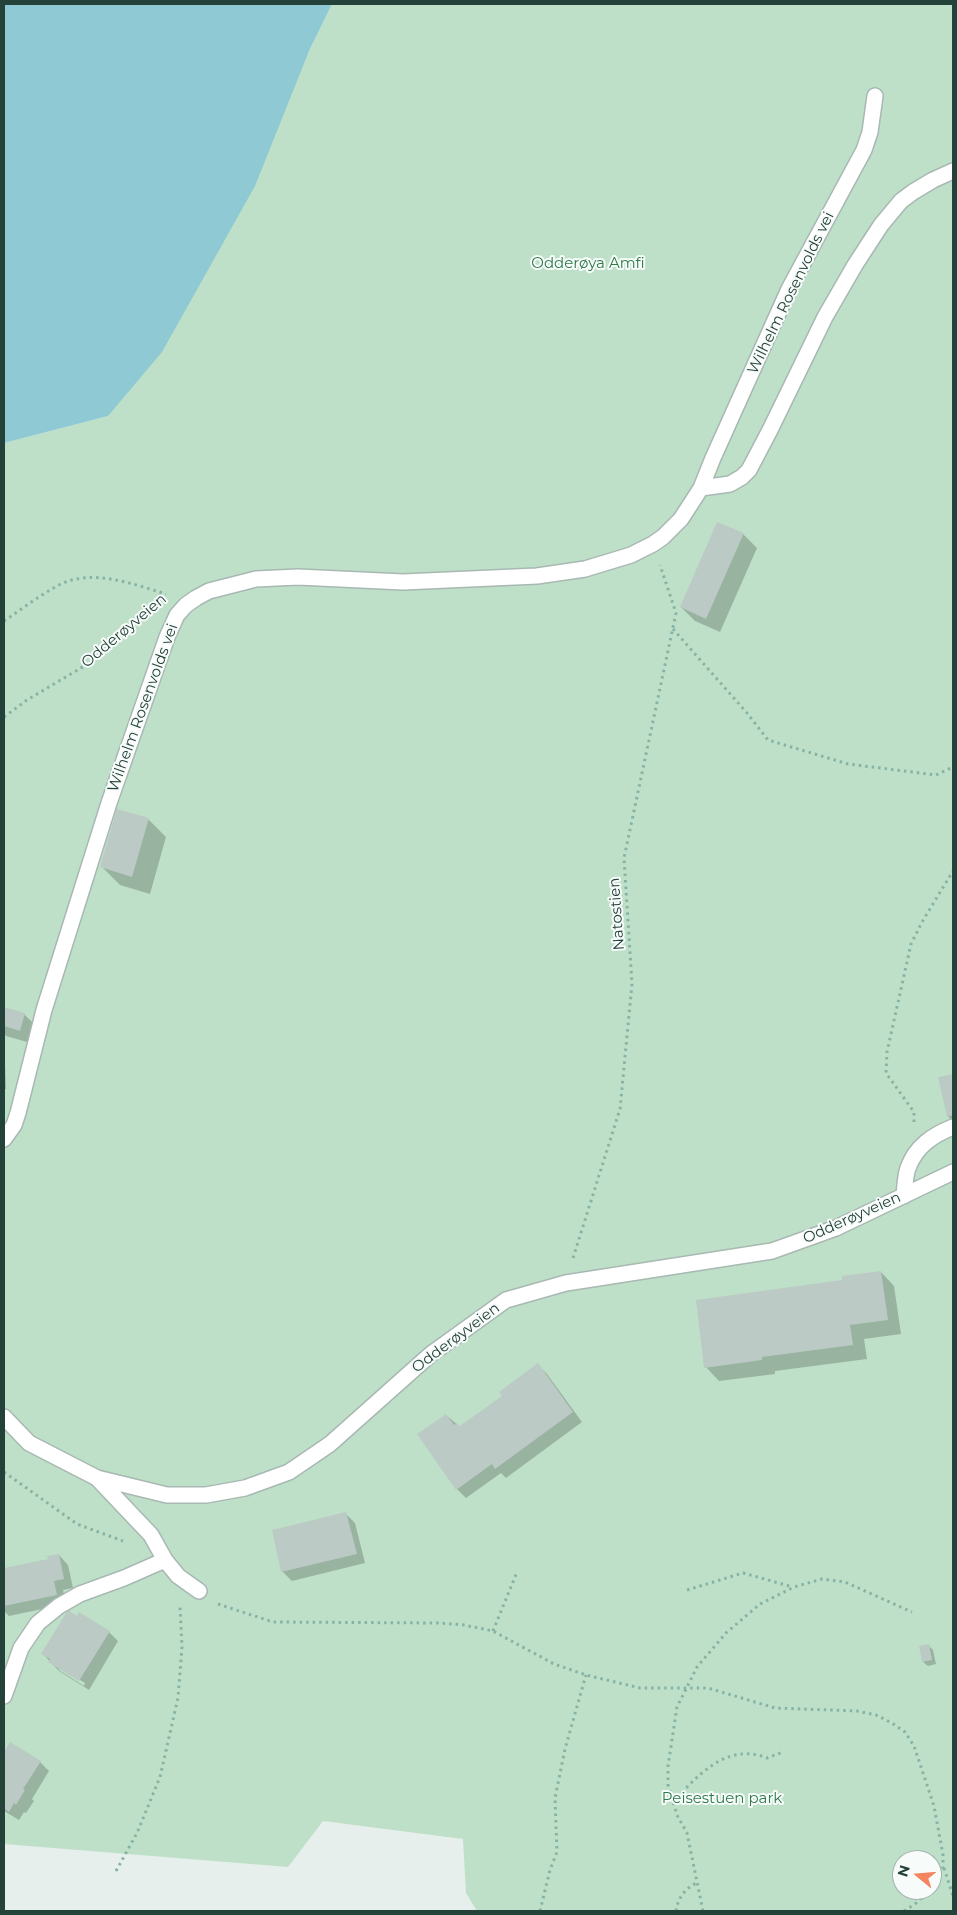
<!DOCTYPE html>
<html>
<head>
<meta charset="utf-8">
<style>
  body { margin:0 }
  #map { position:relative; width:957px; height:1915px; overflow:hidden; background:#e6efeb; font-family:Montserrat,sans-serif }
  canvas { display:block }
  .frame { position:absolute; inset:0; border:5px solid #24423a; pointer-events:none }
  .north { position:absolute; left:892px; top:1850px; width:50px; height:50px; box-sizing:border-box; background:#f7fbf9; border:1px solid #a3b1ad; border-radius:50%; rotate:287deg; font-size:14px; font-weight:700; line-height:20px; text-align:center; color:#24423a }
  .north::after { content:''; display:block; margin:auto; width:18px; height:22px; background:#f4845f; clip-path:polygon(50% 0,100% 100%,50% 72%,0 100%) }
</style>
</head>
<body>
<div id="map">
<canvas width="957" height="1915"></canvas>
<div class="frame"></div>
<div class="north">N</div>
</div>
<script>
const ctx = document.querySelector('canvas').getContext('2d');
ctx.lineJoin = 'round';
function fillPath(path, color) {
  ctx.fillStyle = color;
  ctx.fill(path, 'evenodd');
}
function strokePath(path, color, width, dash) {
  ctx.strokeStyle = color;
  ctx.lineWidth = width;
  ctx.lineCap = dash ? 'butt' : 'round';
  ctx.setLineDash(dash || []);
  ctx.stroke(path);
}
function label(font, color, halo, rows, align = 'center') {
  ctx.font = font + ' Montserrat,sans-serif';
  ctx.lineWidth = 4;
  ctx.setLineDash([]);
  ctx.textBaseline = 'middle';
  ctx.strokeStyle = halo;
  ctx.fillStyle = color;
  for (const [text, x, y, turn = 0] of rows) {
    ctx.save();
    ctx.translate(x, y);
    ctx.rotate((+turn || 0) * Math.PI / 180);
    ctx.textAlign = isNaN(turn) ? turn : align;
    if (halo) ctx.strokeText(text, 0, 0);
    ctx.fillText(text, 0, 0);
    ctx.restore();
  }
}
fillPath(new Path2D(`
  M332,4H953V1911H477L466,1893L463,1839L323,1821L288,1867L4,1844V443L108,416L309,51ZM902,1860H932V1890H902Z`), '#bfe0c8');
fillPath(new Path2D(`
  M4,4H332L309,51L255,186L162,352L108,416L4,443Z`), '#8ec9d4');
fillPath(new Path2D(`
  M718,523L743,534L757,548L720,632L695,621L681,607Z
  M148,819L166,837L150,894L120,885L102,867Z
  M4,1008L24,1014L38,1028L34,1044L6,1036L4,1034Z
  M4,1062L5,1063L6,1089H4Z
  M953,1075V1122L948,1116L940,1078Z
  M881,1272L894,1286L901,1334L864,1339L867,1359L775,1371V1374L719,1381L706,1367L844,1282Z
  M538,1365L547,1374L582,1422L506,1478L501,1473L466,1498L457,1489L446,1415L460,1427L504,1396Z
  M346,1514L355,1523L365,1563L292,1581L282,1571Z
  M59,1555L68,1565L73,1588L63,1590L66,1604L9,1616L4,1611V1569L49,1560Z
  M109,1632L118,1641L89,1690L59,1671L43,1654ZM59,1667L85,1683L84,1686L59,1670Z
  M928,1645L933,1650L936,1664L928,1666L923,1662Z
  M10,1743L40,1762L49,1771L32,1799L34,1801L26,1813L24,1812L19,1820L4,1811V1754Z`), '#0003');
fillPath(new Path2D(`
  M717,522L744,533L706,619L680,607Z
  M117,809L149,818L132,877L100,867Z
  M4,1007L25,1013L20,1031L4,1026Z
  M953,1074V1115L947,1117L938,1077Z
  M881,1271L888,1320L850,1325L853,1345L762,1357V1360L704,1368L696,1300L842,1280V1276Z
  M538,1363L573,1412L495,1469L492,1464L456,1490L417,1434L446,1414L454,1425L457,1423L460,1426L502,1396L499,1392Z
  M346,1512L357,1554L281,1572L272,1530Z
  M59,1554L64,1579L54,1581L57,1595L4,1606V1568L48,1559L47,1556Z
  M68,1610L77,1616L79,1612L110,1631L79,1681L48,1662L50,1659L41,1654Z
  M929,1644L932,1660L922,1662L919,1646Z
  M10,1742L41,1761L23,1789L25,1790L16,1805L14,1803L9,1812L4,1808V1752Z`), '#bbcac4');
const minor = new Path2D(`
  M701,488L730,484L742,477L749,470L770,430L825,317L855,265L881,225L901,201L913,192L933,180L953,171
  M4,1139L14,1125L18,1113L44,1010L109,803L167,637L177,615L186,605L196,598L209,591L256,579L298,577L403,582L537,576L585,569L631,555L653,544L663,537L681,519L701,488L713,458L789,289L864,150L870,132L875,96
  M904,1196C905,1187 905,1176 908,1168C916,1146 933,1135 953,1127
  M4,1417L29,1443L97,1478L167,1495H206L245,1488L289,1472L330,1444L431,1354L506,1300L566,1283L772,1251L836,1228L953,1172
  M97,1478L151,1535L165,1560L178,1576L199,1591
  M4,1696L21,1648L38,1623L59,1606L80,1594L124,1578L165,1560`);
strokePath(minor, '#a8b8b2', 18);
strokePath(new Path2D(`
  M4,621C22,609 40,595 59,585C92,568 133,584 166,594
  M673,629L747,713L768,740L848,764L936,775L953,767
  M4,717L27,700L96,659L154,604
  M914,1122V1112L886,1073L887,1052L911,944L922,922L953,871
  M573,1258L620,1109L632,984L624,858L676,613L660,565
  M4,1472L77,1524L123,1541
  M687,1590L743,1573L793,1587
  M218,1604L273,1622L440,1623L464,1625L493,1631L554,1664L586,1675L640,1688H708L775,1708L857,1711L876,1715L892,1723L905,1732L914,1746L934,1806L943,1855V1867L935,1886L932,1889
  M493,1631L517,1572
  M673,1802C698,1775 727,1742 767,1758L783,1752
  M944,1868L953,1896
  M116,1871L137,1833L160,1777L178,1698L182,1647L180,1607
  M540,1911L550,1870L557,1852L555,1798L565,1749L586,1675
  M676,1911C678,1898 685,1888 697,1883
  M703,1911L687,1833L677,1815L668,1785V1766L677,1707L697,1667L726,1633L760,1604L794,1587L822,1579L845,1582L912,1612
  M904,1911L915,1904L931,1890`), '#86b3a5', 3, [2.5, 4]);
strokePath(minor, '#fff', 15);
label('15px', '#2d7a4b', '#f7fbf9', [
  ["Odderøya Amfi",588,264],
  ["Peisestuen park",722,1799]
]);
label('15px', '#24423a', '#f7fbf9', [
  ["Wilhelm Rosenvolds vei",791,293,-64],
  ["Odderøyveien",124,631,-40],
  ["Wilhelm Rosenvolds vei",143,708,-70],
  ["Natostien",617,914,-94],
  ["Odderøyveien",852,1218,-24],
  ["Odderøyveien",456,1338,-37]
]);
</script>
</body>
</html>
